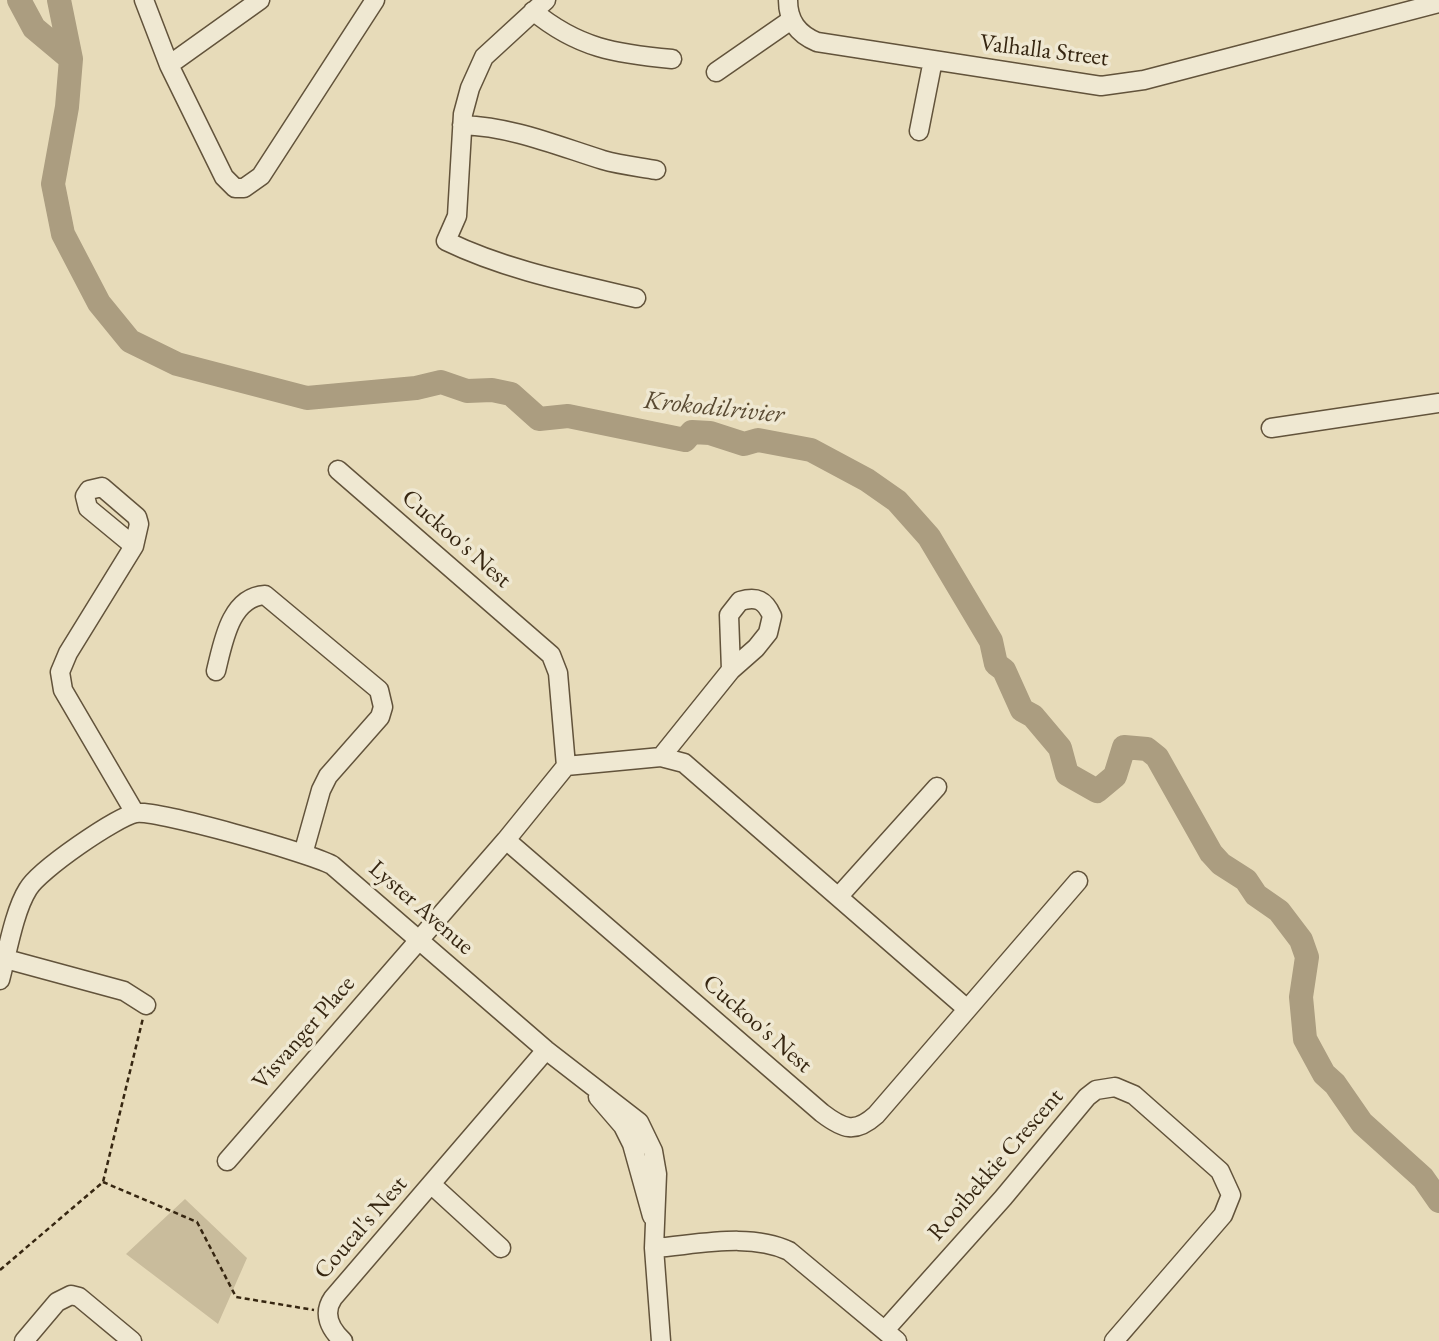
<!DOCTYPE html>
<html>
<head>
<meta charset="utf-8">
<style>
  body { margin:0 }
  canvas { display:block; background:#e7dbb9 }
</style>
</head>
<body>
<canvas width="1439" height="1341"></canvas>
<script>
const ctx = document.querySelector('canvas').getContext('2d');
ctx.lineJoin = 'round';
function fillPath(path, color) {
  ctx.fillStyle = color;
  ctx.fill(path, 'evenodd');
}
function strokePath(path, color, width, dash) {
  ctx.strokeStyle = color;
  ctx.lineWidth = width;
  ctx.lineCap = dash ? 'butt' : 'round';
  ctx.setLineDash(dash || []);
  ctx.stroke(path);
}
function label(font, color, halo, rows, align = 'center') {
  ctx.font = font + ' "EB Garamond",serif';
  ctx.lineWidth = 7;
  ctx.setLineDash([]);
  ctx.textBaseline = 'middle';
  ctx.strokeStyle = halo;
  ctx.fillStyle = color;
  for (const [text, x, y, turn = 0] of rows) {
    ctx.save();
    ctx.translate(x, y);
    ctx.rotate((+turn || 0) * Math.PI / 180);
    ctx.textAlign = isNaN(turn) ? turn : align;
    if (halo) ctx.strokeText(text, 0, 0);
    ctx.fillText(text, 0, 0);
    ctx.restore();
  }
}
fillPath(new Path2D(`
  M185,1199L247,1258L218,1324L126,1254Z`), '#c9bc9c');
strokePath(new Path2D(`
  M19,0L34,28L71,59
  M59,0L71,59L67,107L53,184L63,234L99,303L130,341L177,364L307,398L416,388L441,382L467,391L492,390L511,394L539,419L568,416L685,440L692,432L710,433L744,444L758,440L811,450L867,480L897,501L929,537L991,641L996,664L1004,670L1022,710L1033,716L1060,748L1067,774L1097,791L1115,776L1124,747L1147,749L1157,757L1211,853L1221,864L1246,880L1256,895L1279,911L1301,940L1307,957L1301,997L1305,1039L1324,1074L1335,1084L1362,1123L1423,1178L1439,1201`), '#ab9d80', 24);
const minor = new Path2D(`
  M144,0L169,65L224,177L235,188H244L261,176L375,0
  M546,0L484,57L470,88L463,114L457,216L446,241C506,270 572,283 636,298
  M788,0C788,21 798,34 817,42L1101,86L1144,80L1439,3
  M533,11C578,48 616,54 672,59
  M169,65L260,0
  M716,72L791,20
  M462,125C513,127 555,145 603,160C620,165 639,167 656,170
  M919,131L933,60
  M1271,428L1439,403
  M338,470L551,655L558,673L566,766
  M134,546L88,508L85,496L89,490L102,487L137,517L139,524L134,546L68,653L60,672L63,690L135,813
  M216,671C223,643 230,597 265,595L379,690L383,707L380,717L328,776L321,790L303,854
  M661,757L731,670L756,648L768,633L772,616C765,600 757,596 740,601L729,615L731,670
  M506,840L822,1113C843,1129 855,1134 876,1115L1078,881
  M839,896L937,787
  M6,959L124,991L146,1005
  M0,980C7,954 14,911 28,889C39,870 116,817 136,813C158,810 309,853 332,865L546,1050L639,1122L653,1151L657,1174L654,1248L661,1341
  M598,1097L623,1126L632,1144L652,1216
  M227,1161L506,840L566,766L661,757L684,763L966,1008
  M431,1184L501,1248
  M654,1248C696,1245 750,1232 789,1251L897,1341
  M885,1330L1003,1198L1087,1097L1096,1090L1115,1087L1134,1095L1220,1171L1231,1195L1223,1215L1114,1341
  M24,1341L57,1302L71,1295L79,1297L132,1341
  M343,1341C330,1329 322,1314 333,1298L546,1050`);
strokePath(minor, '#62533b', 21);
strokePath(new Path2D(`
  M103,1182L197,1222L236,1297L314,1310
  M0,1270L103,1182L143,1018`), '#362611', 2.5, [5, 3.5]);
strokePath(minor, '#efe8d2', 18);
label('24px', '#362611', '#efe8d2', [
  ["Valhalla Street",1044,51,7],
  ["Cuckoo's Nest",456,539,41],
  ["Lyster Avenue",421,908,41],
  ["Cuckoo's Nest",757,1024,41],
  ["Visvanger Place",304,1033,-49],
  ["Rooibekkie Crescent",996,1165,-49],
  ["Coucal's Nest",361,1228,-49]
]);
label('italic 26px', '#594a32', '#efe8d2', [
  ["Krokodilrivier",714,408,6]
]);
</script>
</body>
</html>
